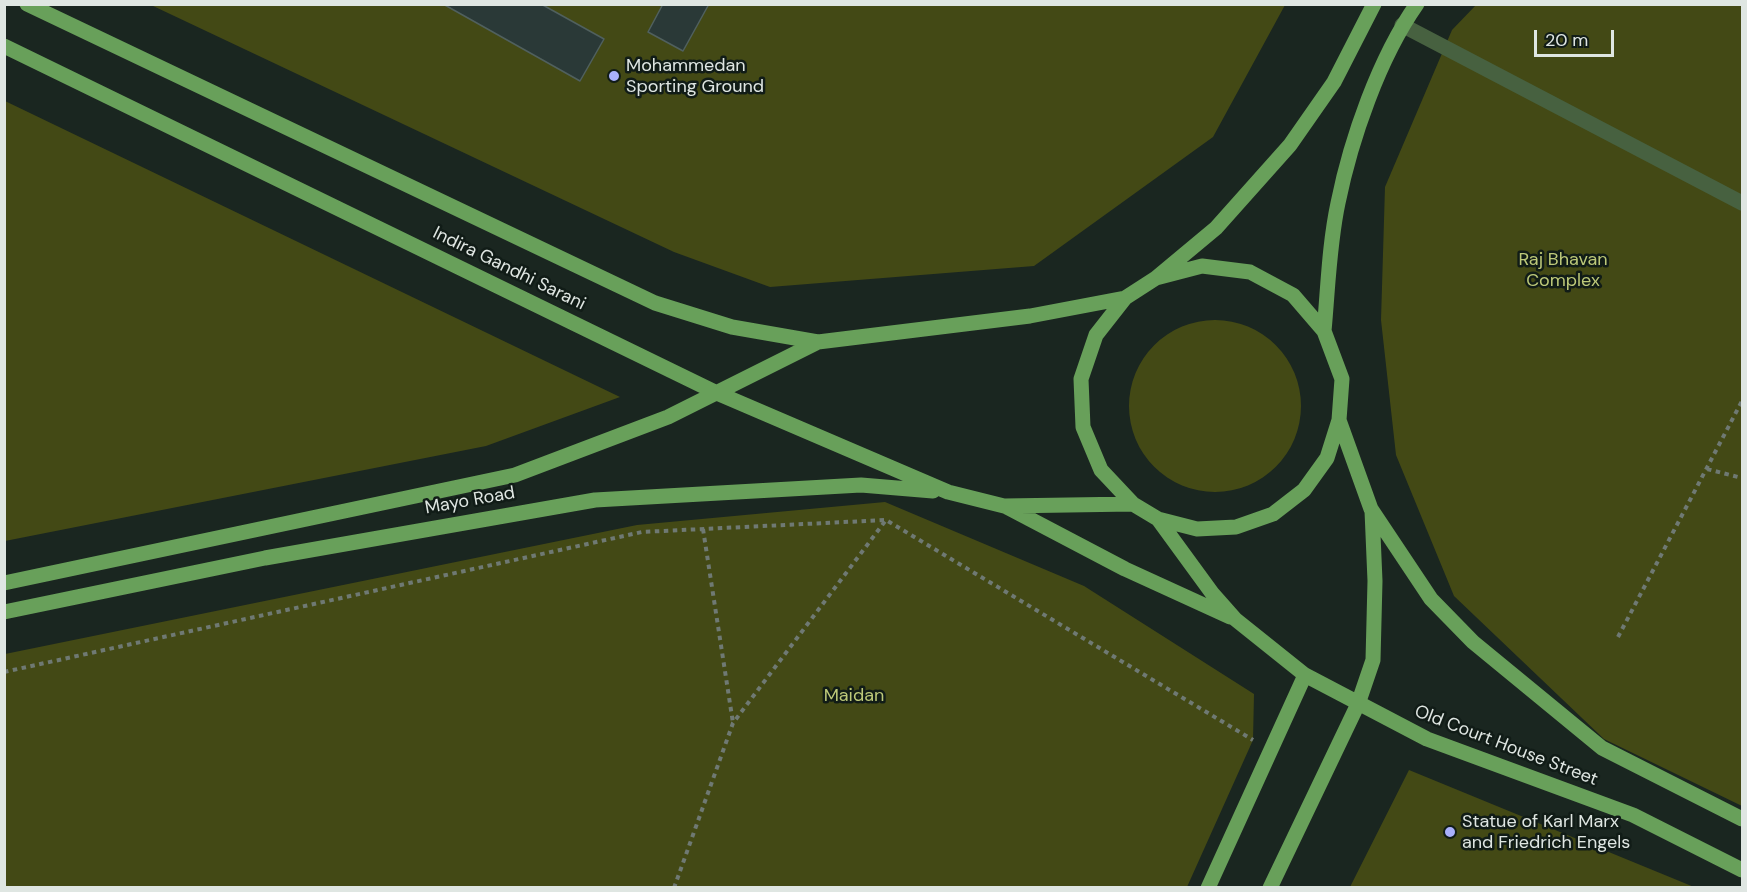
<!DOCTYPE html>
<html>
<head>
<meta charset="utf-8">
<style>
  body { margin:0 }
  #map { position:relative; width:1747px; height:892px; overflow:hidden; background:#1a2620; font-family:"DM Sans",sans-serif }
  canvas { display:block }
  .frame { position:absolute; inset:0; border:6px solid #dfe6e2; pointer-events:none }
  .scale { position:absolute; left:1534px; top:30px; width:80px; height:27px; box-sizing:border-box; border:3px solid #dfe6e2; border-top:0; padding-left:8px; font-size:18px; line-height:21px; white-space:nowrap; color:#dfe6e2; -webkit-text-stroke:4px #111c17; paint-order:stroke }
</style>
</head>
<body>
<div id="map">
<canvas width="1747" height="892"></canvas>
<div class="frame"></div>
<div class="scale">20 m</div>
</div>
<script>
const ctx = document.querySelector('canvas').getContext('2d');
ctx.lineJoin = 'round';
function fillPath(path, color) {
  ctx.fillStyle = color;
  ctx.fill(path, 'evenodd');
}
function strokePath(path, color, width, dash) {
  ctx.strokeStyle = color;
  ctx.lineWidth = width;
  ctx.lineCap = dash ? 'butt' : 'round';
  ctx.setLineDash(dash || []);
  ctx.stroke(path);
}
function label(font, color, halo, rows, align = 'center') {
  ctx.font = font + ' "DM Sans",sans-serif';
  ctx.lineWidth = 5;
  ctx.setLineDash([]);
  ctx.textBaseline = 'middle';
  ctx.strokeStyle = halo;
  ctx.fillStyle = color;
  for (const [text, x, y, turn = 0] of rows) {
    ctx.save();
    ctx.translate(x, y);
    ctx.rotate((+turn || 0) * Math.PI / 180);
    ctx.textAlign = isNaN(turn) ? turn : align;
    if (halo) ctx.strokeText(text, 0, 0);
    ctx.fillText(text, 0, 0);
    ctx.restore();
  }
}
fillPath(new Path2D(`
  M151,5H1285L1213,137L1034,266L770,287L674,252Z
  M1476,5H1742V806L1604,739L1454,596L1396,455L1381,320L1385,187L1452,30Z
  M5,101L620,397L486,446L5,541Z
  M1129 406a86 86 0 1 1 172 0a86 86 0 1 1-172 0Z
  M885,502L1084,586L1254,694L1253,740L1187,887H5V654L637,525Z
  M1409,770L1694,887H1350Z`), '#434915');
const building = new Path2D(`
  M443,4H541L604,39L580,81Z
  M663,4H709L683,51L648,32Z`);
fillPath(building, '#2a3937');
strokePath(building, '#50605e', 1.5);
strokePath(new Path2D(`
  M1707,469L1742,478
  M703,529L733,723
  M1618,637L1742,401
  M4,672L642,532L886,520L1253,740
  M674,888L733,723L886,520`), '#6f7973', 4, [4.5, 4.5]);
strokePath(new Path2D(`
  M1402,25L1742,203`), '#476140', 15);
strokePath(new Path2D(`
  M27,4L655,303L732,327L818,342L1030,316L1125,298
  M4,46L717,393L948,492L1004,506L1133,504
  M1156,278L1202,266L1250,272L1293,295L1324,331L1342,379L1339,420L1327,458L1304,490L1273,514L1236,527L1197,529L1158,519L1133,504L1101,470L1083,427L1081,379L1096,335L1125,298L1156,278L1216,228L1290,145L1334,82L1374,4
  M1324,331C1328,289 1329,245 1338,203C1351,139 1379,58 1417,4
  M1339,420L1371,509L1431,599L1473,642L1602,748L1742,819
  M1007,507L1125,569L1230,617
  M1158,519L1212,593L1235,619L1305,675L1427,739L1633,815L1742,870
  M4,583L515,475L668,417L818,342
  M4,612L265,558L595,500L861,485L933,491
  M1208,888L1305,675
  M1270,888L1358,704L1373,660L1375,581L1372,511`), '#68a05a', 15);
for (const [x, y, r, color] of [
  [614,76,6,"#a9b0fc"],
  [1450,832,6,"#a9b0fc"]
]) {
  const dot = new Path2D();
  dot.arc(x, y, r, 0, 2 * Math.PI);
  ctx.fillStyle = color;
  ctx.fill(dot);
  strokePath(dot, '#111c17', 2);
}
label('18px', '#dfe6e2', '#111c17', [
  ["Mohammedan",626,66],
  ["Sporting Ground",626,87],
  ["Statue of Karl Marx",1462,822],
  ["and Friedrich Engels",1462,843]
], 'left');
label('18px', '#bdc979', '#111c17', [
  ["Raj Bhavan",1563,260],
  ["Complex",1563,281],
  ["Maidan",854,696]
]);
label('18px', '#dfe6e2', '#111c17', [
  ["Indira Gandhi Sarani",509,269,26],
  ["Mayo Road",470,501,-10],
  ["Old Court House Street",1506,746,21]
]);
</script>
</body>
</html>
